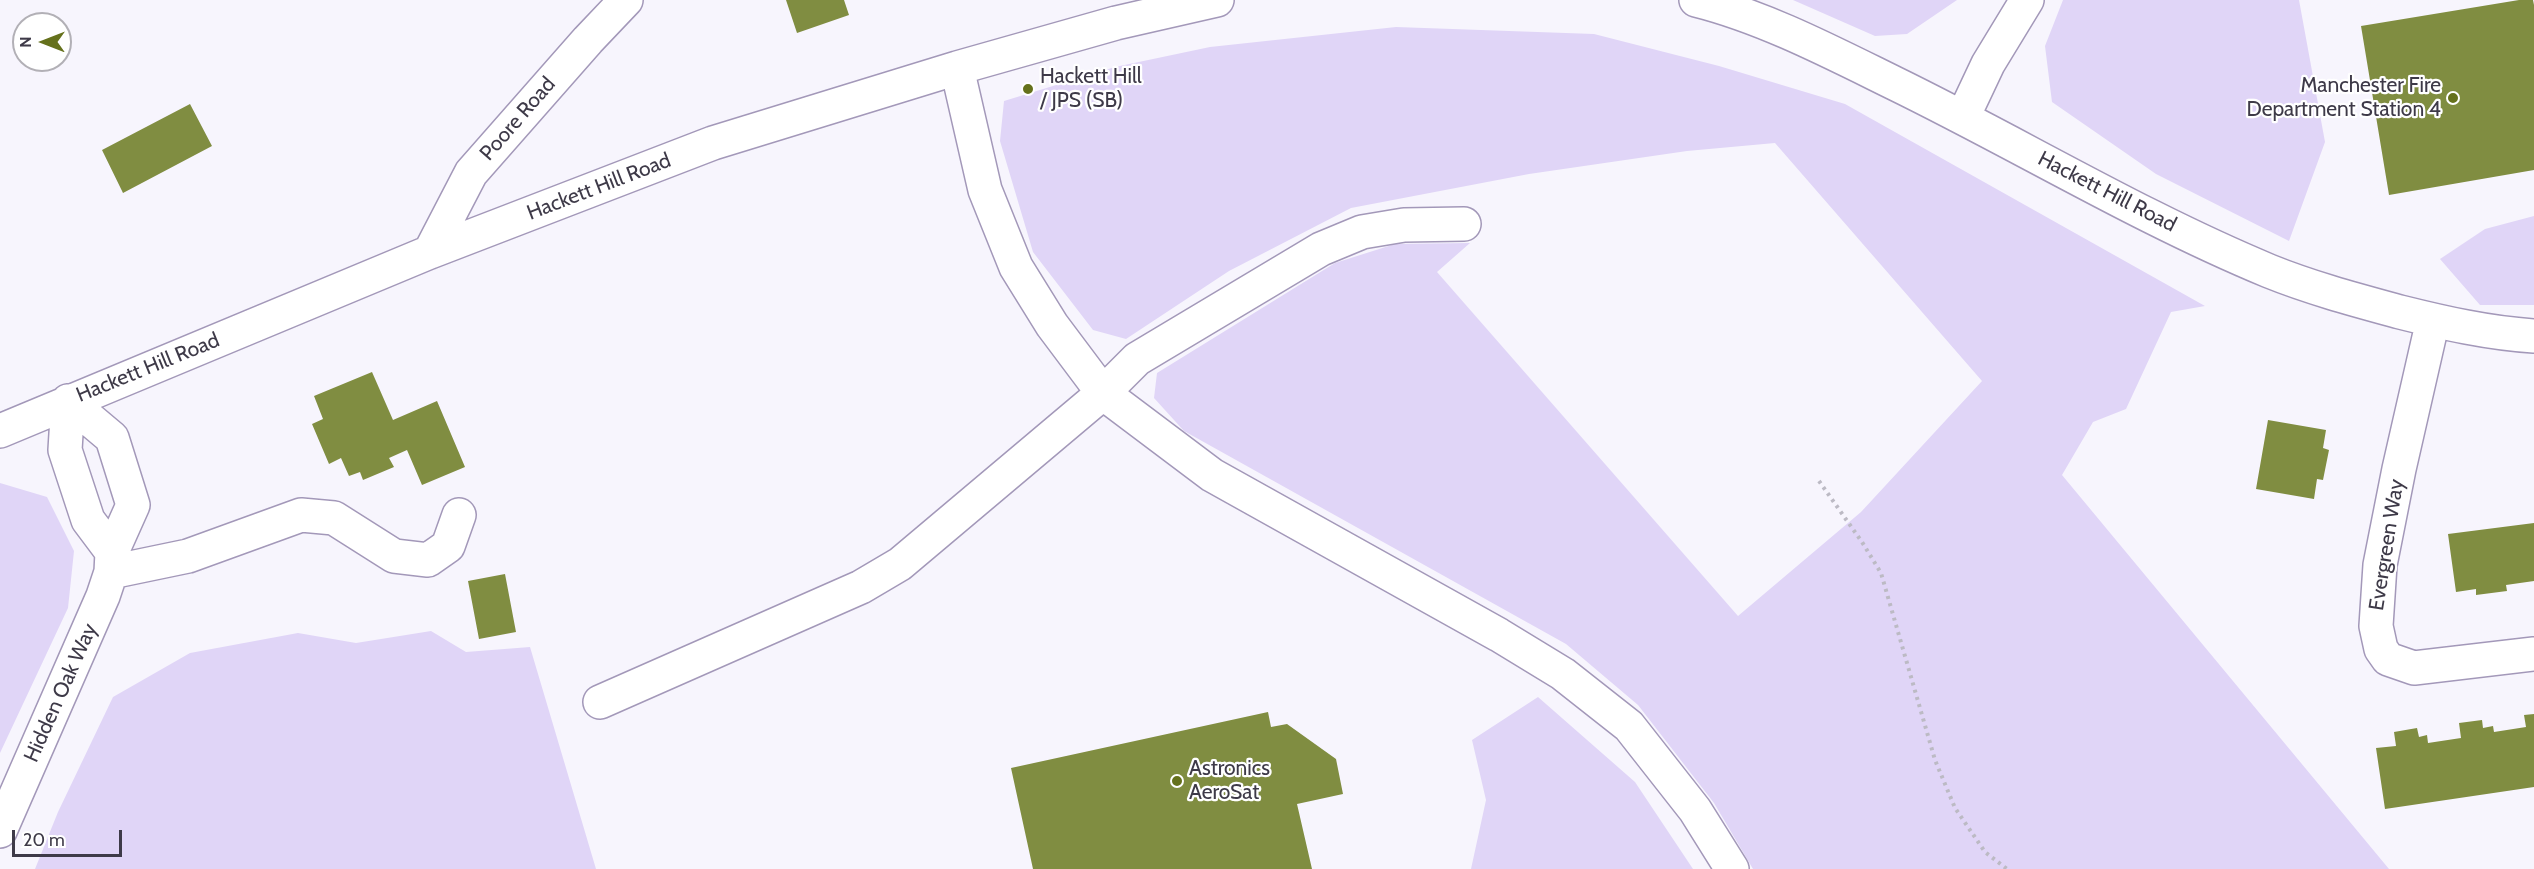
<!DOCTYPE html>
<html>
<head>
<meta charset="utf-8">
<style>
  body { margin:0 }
  #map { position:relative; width:2534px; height:869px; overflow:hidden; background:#f7f5fd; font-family:Cabin,sans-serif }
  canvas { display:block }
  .north { position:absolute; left:12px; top:12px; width:60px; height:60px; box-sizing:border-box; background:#fff; border:2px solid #b2b0b6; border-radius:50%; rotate:270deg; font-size:16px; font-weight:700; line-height:24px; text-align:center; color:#3e3a48 }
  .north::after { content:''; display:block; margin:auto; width:21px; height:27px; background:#65711c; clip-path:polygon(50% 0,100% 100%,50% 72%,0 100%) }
  .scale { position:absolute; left:12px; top:830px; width:110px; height:27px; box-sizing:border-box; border:3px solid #3e3a48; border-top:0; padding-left:8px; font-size:18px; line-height:21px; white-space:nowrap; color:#3e3a48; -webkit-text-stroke:4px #fff; paint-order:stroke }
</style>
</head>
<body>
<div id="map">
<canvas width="2534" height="869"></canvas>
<div class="north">N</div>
<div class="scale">20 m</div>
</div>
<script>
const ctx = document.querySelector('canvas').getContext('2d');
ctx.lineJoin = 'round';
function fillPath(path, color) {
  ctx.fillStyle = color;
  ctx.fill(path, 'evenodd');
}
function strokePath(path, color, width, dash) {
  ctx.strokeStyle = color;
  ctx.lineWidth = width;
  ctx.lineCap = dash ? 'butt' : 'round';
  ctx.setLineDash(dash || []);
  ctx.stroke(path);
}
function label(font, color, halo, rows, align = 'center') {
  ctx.font = font + ' Cabin,sans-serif';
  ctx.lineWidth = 4.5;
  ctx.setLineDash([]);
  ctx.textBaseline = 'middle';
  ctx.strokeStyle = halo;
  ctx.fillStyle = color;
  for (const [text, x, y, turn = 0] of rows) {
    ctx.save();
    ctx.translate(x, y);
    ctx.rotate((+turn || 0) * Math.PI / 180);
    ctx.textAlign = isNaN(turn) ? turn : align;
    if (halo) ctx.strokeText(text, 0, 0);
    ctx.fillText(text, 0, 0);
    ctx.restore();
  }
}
fillPath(new Path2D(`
  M1793,0H1957L1907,34L1875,36Z
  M2063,0H2299L2325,142L2289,241L2156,174L2052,102L2045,46Z
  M1396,27L1594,34L1719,66L1845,104L2205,306L2171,312L2126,409L2093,422L2062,475L2389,869H1753L1714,803L1638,705L1566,644L1184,431L1154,398L1157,373L1335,263L1395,244L1470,243L1437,272L1738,616L1861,512L1982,381L1775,143L1687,151L1529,174L1351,208L1229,271L1126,339L1093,330L1033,252L1000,141L1004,101L1115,67L1210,47Z
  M2534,216V305H2480L2440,259L2485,229Z
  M0,483L47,497L74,551L68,608L0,753Z
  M431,631L466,652L530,647L596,869H35L58,812L113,697L190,653L298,633L356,643Z
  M1538,697L1635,782L1693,869H1471L1486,800L1472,740Z`), '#e0d5f7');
fillPath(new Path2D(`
  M786,0H844L849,15L797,33Z
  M2519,0H2533L2534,5V170L2389,195L2361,26Z
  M190,104L212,146L123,193L102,150Z
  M372,372L393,420L437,401L465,467L422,485L407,450L389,458L394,467L363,480L360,472L349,476L341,458L329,464L312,424L323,419L314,396Z
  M2268,420L2326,430L2323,448L2329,450L2323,480L2317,479L2314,499L2256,489Z
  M2534,523V581L2506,585L2507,591L2476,595V589L2456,592L2448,534Z
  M505,574L516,632L479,639L468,581Z
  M1268,712L1271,727L1287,724L1336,759L1343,794L1297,804L1312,869H1033L1011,768Z
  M2534,714V787L2385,809L2376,748L2396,746L2394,732L2417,728L2419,737L2427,735L2428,743L2461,738L2459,723L2482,720L2483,728L2493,726L2494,732L2526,727L2524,715Z`), '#808d41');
const minor = new Path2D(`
  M1696,0C1764,17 1831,52 1894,83C2019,144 2139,217 2269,271C2311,288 2356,300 2400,312C2444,323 2488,333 2534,336
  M957,68L985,190L1016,267L1052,325L1103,393L1212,475L1499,635L1563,674L1629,726L1695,810L1732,869
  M1963,117L1988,64L2027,0
  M430,252L471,173L588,40L626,0
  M2433,320L2399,469L2380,565L2376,626L2381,649L2388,659L2414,668L2534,654
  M68,401L65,450L88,520L112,552
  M0,431L430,252L713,143L957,68L1116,23L1217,0
  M111,572L188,556L301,515L334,518L394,556L428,560L448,546L459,515
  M600,702L861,587L900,564L1103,393L1137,359L1321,249L1362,232L1404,225L1464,224
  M0,831L103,596L111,572L112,552L133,505L112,438L68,401`);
strokePath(minor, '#a398b9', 36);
strokePath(new Path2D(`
  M1819,481L1862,542L1881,573L1935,760L1955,808L1985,852L2007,869`), '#bcbac4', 4, [3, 4.5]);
strokePath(minor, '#fff', 33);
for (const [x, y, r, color] of [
  [1028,89,6,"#65711c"],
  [2453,98,6,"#65711c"],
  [1177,781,6,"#65711c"]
]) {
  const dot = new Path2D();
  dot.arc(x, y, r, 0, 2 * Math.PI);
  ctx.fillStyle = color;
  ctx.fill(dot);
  strokePath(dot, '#fff', 2);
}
label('21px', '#3e3a48', '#fff', [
  ["Hackett Hill",1040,77],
  ["/ JPS (SB)",1040,101],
  ["Manchester Fire",2441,86,"right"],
  ["Department Station 4",2441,110,"right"],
  ["Astronics",1189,769],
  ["AeroSat",1189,793]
], 'left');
label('21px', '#3e3a48', '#fff', [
  ["Poore Road",518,119,-49],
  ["Hackett Hill Road",599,187,-21],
  ["Hackett Hill Road",2107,192,27],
  ["Hackett Hill Road",148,368,-22],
  ["Evergreen Way",2387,545,-81],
  ["Hidden Oak Way",61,693,-66]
]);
</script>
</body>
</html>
